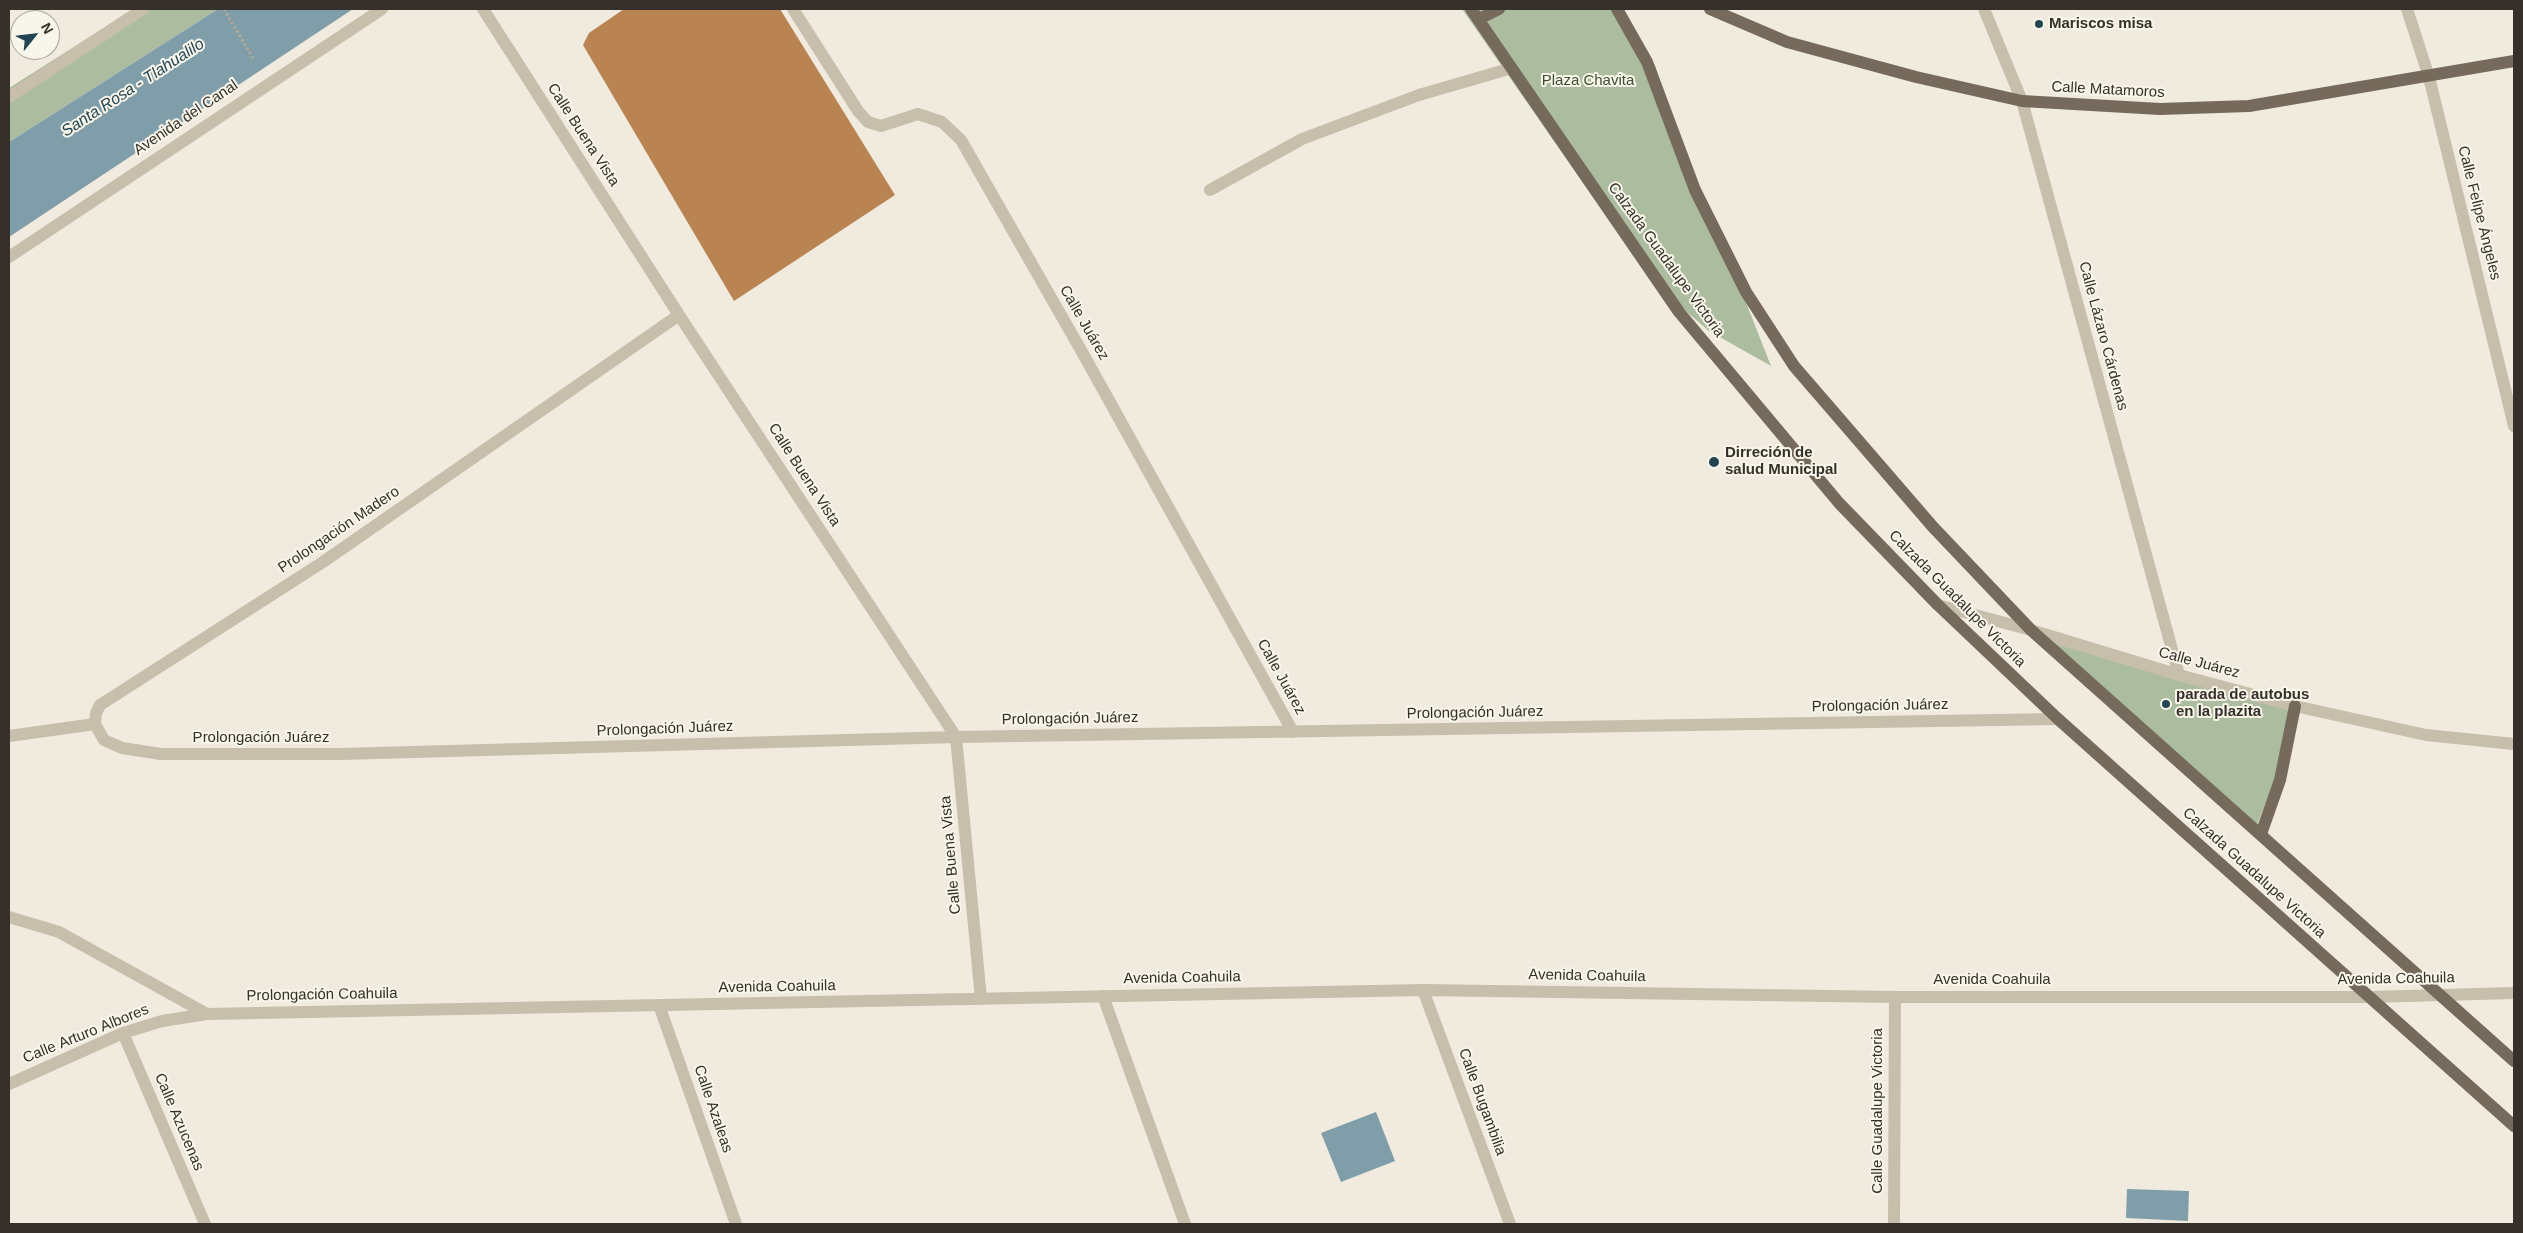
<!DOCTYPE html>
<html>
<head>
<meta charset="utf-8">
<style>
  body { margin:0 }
  #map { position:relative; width:2523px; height:1233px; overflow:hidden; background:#f0ebde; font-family:Helvetica,sans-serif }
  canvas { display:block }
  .frame { position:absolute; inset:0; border:10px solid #353029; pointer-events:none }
  .north { position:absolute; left:10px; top:10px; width:50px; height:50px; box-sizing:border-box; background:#f8f5ea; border:1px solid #aaa69d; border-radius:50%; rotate:61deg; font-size:14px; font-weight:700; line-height:20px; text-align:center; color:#353029 }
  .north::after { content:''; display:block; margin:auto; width:18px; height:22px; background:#234452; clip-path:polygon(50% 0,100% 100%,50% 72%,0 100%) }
</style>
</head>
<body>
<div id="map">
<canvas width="2523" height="1233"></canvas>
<div class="frame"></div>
<div class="north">N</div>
</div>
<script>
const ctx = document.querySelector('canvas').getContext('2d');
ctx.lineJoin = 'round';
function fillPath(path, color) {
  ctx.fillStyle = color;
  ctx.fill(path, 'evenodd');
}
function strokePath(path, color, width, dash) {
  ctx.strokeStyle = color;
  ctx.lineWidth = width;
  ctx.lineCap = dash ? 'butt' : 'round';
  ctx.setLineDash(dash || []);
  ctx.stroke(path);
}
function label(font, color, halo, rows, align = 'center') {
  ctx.font = font + ' Helvetica,sans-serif';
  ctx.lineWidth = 4;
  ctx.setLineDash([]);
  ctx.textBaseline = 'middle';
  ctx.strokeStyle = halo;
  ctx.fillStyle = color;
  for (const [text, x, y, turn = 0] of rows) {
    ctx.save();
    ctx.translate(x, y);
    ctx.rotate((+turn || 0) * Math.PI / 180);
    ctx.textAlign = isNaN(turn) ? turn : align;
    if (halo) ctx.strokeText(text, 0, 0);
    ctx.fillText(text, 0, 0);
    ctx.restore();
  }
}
fillPath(new Path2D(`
  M134,9H218L9,142V88Z
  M1462,9H1615L1655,65L1699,204L1743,295L1771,366L1709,331L1652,282Z
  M2046,641L2290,710L2275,779L2253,835Z`), '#acbd9f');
fillPath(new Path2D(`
  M218,9H353L9,237V142Z
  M1376,1112L1395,1161L1341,1182L1321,1133Z
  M2127,1189L2189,1191L2188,1221L2126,1218Z`), '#809eaa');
fillPath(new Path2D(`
  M624,9H780L895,195L734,301L583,45L589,33Z`), '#b98352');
strokePath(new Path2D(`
  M224,9L254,60`), '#b2a895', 3, [2.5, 2.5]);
strokePath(new Path2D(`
  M483,9L679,315L956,737L981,999
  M793,9L858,111L868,122L881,126L918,114L942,122L961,140L1086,359L1293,732
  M1984,9L2022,101L2179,675
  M2407,9L2429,77L2514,426
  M9,97L143,9
  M1210,190L1302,139L1419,95L1512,68
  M9,257L382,9
  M679,315L323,562L100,705L96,713L95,724L104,740L122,748L161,754H341L956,737L2058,719
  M1938,605L2031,630L2179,675L2295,706L2426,735L2514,744
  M9,736L95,724
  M9,917L59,932L207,1014L1423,990L1895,997H2370L2514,993
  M1423,990L1510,1224
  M1103,996L1185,1224
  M659,1005L736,1224
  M123,1033L205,1224
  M9,1084L123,1033L162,1021L207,1014
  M1894,1224L1895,997`), '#c7beab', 12);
strokePath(new Path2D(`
  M1471,9L1679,312L1839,503L1938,605L2058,719L2514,1126
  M1617,9L1647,62L1695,190L1746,292L1794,366L1933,527L2031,630L2514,1061
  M1710,9L1787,42L1916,77L2022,101L2160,109L2249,106L2514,61
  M1479,19L1499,9
  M2261,834L2280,780L2295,706`), '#756a5c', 12);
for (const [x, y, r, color] of [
  [2039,24,5,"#234452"],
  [1714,462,6,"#234452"],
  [2166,704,5,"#234452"]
]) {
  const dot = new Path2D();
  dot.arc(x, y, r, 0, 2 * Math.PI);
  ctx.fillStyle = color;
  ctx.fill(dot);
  strokePath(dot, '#f8f5ea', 2);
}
label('bold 15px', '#353029', '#f8f5ea', [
  ["Mariscos misa",2049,24],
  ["Dirreción de",1725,453],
  ["salud Municipal",1725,470],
  ["parada de autobus",2176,695],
  ["en la plazita",2176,712]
], 'left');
label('15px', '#3d5130', '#f8f5ea', [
  ["Plaza Chavita",1588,81]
]);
label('15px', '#353029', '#f8f5ea', [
  ["Calle Matamoros",2108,90,3],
  ["Avenida del Canal",186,118,-34],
  ["Calle Buena Vista",583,135,57],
  ["Calle Felipe Ángeles",2479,213,76],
  ["Calzada Guadalupe Victoria",1666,260,54],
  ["Calle Juárez",1084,323,60],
  ["Calle Lázaro Cárdenas",2103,336,75],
  ["Calle Buena Vista",804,475,57],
  ["Prolongación Madero",339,530,-34],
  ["Calzada Guadalupe Victoria",1957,599,45],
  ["Calle Juárez",2199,663,15],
  ["Calle Juárez",1281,677,61],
  ["Prolongación Juárez",1880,706,-1],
  ["Prolongación Juárez",1475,713,-1],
  ["Prolongación Juárez",1070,719,-1],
  ["Prolongación Juárez",665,729,-2],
  ["Prolongación Juárez",261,738],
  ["Calle Buena Vista",951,855,-95],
  ["Calzada Guadalupe Victoria",2254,873,42],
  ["Avenida Coahuila",1587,976,1],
  ["Avenida Coahuila",1182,978,-1],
  ["Avenida Coahuila",2396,979,-1],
  ["Avenida Coahuila",1992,980],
  ["Avenida Coahuila",777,987,-1],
  ["Prolongación Coahuila",322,995,-1],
  ["Calle Arturo Albores",86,1034,-22],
  ["Calle Bugambilia",1482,1102,70],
  ["Calle Azaleas",713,1109,71],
  ["Calle Guadalupe Victoria",1878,1111,-90],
  ["Calle Azucenas",179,1122,67]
]);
label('italic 16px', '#234452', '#f8f5ea', [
  ["Santa Rosa - Tlahualilo",133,88,-33]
]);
</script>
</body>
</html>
